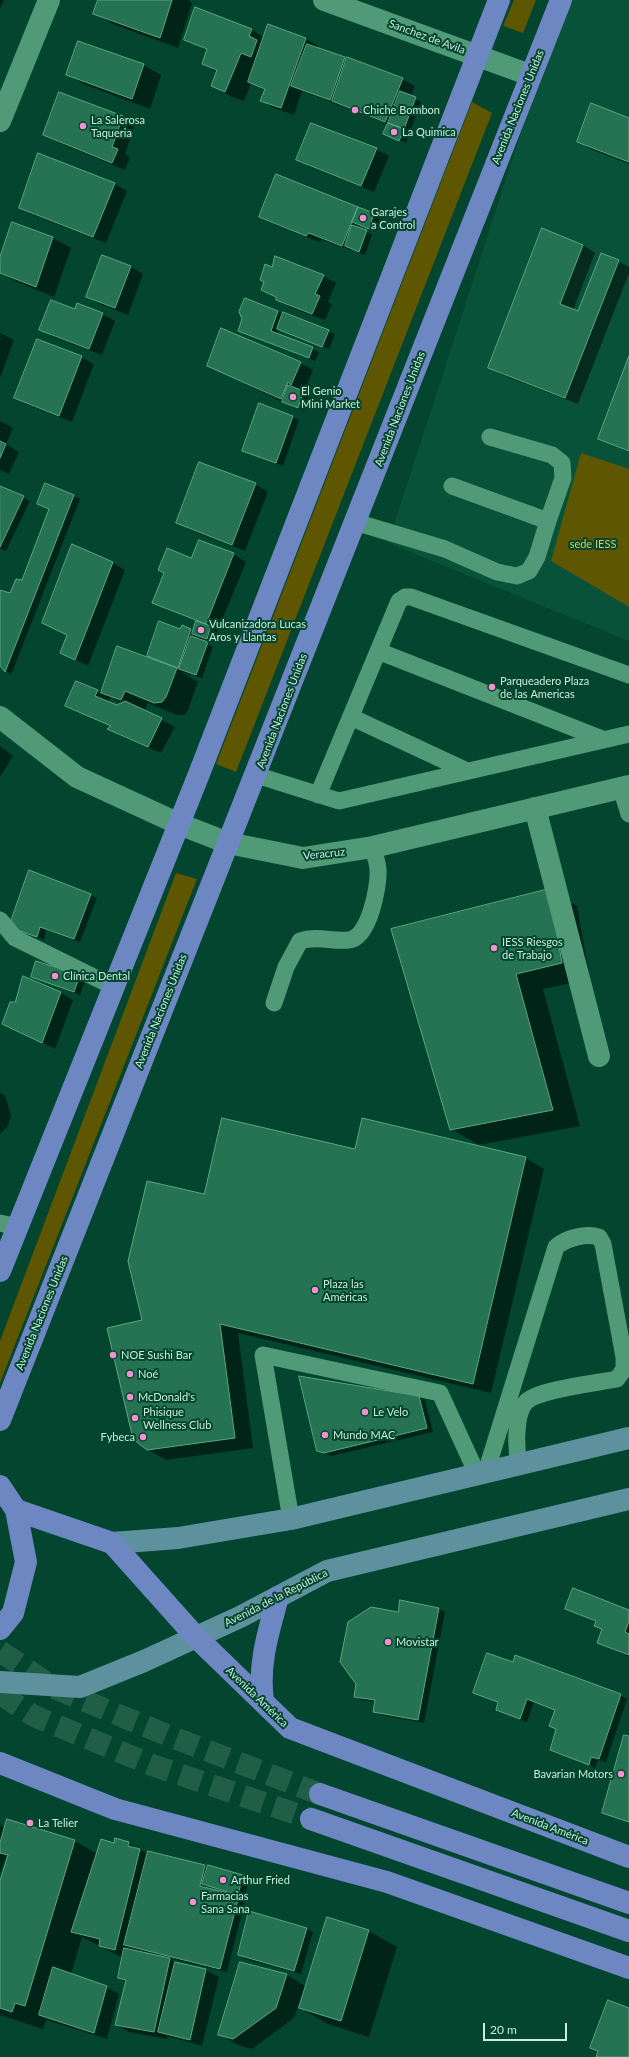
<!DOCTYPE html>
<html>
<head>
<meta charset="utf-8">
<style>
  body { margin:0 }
  #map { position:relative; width:629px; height:2057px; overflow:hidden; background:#03452e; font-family:Lato,sans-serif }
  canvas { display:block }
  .scale { position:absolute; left:483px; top:2023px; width:84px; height:18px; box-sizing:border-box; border:2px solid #c9edda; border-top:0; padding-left:5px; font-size:12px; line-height:14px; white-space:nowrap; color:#c9edda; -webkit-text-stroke:3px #03452e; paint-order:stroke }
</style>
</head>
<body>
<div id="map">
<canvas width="629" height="2057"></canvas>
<div class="scale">20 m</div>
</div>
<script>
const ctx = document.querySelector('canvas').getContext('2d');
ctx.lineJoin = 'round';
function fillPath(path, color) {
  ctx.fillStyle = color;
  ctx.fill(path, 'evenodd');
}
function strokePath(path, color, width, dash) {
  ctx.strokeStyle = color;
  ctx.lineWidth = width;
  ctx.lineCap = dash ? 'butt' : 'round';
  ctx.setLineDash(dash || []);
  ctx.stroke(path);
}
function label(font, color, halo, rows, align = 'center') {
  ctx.font = font + ' Lato,sans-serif';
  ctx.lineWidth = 4;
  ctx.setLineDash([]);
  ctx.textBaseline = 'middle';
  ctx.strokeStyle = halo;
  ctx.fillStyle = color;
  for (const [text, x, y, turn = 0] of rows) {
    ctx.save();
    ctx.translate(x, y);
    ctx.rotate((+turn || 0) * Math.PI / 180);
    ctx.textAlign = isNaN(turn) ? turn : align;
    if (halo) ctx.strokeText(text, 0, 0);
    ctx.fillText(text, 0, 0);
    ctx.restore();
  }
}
fillPath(new Path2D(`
  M564,0H629V641L388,543Z`), '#085239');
fillPath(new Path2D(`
  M514,0H536L523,33L503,26Z
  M472,102L492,113L236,772L216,764Z
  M581,453L629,469V607L551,561Z
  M176,873L197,879L0,1383V1341Z`), '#5f5601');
fillPath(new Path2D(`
  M0,0H4L0,9Z
  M99,0H188L192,3L178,48L113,24L94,13Z
  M196,8L252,30L265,38L306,39L318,46V48L402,79L415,86L411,96L421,102L406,143L385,134L388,124L302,91L294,115L274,108L262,101L265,90L251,83L244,101L230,96L212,86L217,72L203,64L208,51L185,39Z
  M143,65L161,75L150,109L86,85L67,75Z
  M122,117L135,124L125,154L130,157L125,170L57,142L44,135Z
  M629,119V164L590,149L578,141Z
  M376,149L389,156L374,192L310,167L298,160Z
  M115,184L127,191L106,243L33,215L20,208Z
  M358,208L380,218L375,232L365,228L364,230L372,235L365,255L322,240L319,242L273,224L260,217Z
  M13,223L53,238L71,248L54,297L15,281L0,272V260Z
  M583,245L595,253L573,310L579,312L618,261L629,267V273L578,404L502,375L489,368Z
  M130,266L143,274L128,315L100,304L87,297Z
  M273,268L323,276L336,283L328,302L332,304L325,320L290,307L262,289Z
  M245,299L335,334L329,349L279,329L277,334L319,352L315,361L239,330L243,319Z
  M76,311L102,314L115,321L102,355L53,337L41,329Z
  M0,333L14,340L0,378Z
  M81,357L94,364L72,422L28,405L15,398Z
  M629,359V452L599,439Z
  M300,363L313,370L304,392L310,396L304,411L290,406L208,365Z
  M293,417L299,420L283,466L244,450Z
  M0,421L13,428L6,444L19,452L9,474L0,470Z
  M255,484L268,492L245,551L190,530L178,523Z
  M46,485L80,499L11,675L0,665V591L11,594L23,581L50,510L39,504Z
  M0,487L30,501L6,551L0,549Z
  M233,554L246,562L213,642L203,639L202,641L213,647L202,678L181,672L198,682L188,710L185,715H177L148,703L144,711L175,727L161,753L121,736L109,729L112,727L66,705L77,682L101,693L118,648L158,661L149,656L181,631L182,627L194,631L197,621L166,609L154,602L192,559ZM111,697L122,704L117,706L108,702Z
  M113,563L125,570L88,666L61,652L68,636L43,623Z
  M0,746L13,756L0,777Z
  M30,871L97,898L80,942L46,930L44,940L17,930Z
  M549,890L577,906L590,979L543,989L580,1126L479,1145L451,1129Z
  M37,962L85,980L80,995L32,976Z
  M60,992L73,1000L55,1049L3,1023Z
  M0,1092L5,1096L11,1115L8,1126L0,1134Z
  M363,1119L526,1158L544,1169L491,1393L238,1333L253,1448L166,1460L147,1449L143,1320L205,1195L356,1151Z
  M419,1397L425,1400L433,1432L331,1456L318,1450Z
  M401,1602L439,1609L445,1612L424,1723L381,1715L374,1711L376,1702L361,1700L355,1696L399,1613Z
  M567,1609L629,1611V1657L598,1642L603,1630L595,1625L596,1622Z
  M513,1664L620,1695L627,1699L606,1762L598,1760L595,1768L551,1749L557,1729L556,1710L534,1702L527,1722L504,1713L497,1709L499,1702L474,1692Z
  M0,1825L5,1828L75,1841L97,1854L115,1844L128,1843L148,1854L208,1868L209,1866L249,1880L244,1898L238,1897L245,1901L227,1972L167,1958L176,1963L206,1970L219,1977L202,2046L167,2036V2039L129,2032L117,2025L126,1982L119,1978L123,1958L82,1937L71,1974L106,1987L119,1994L107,2039L46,2020L43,2029L0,2015V1885L8,1857L6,1856L0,1874ZM207,1885L226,1892L225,1894L206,1889ZM147,1952L161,1956V1957L146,1954Z
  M328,1919L369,1931L397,1947L369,2037L328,2024L300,2008Z
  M306,1928L313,1932L301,1974L245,1959L239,1955Z
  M240,1963L287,1975L305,1986L294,2018L252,2049L238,2045L220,2035Z`), '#0007');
const building = new Path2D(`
  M98,0H172L160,38L93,14Z
  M195,7L252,29L249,36L257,40L251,57L241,53L225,92L211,86L217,70L202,64L207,49L184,40Z
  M268,24L306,38L281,108L260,101L265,89L248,82Z
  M78,41L144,64L132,99L66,75Z
  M307,44L345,57L330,100L291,86Z
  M347,57L403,78L385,122L332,101Z
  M400,91L416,97L404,129L388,123Z
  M59,92L123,116L112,147L118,149L112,163L43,135Z
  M591,103L629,118V162L577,142Z
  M311,123L377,148L361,186L296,160Z
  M388,123L404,129L399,141L383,134Z
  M38,153L115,183L93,237L19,208Z
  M276,174L358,207L342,246L309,233L306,236L259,217Z
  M358,207L374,213L369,229L352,222Z
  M12,222L53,237L36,287L0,273V257Z
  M352,225L367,230L359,252L345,246Z
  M542,228L583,245L560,304L578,311L601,253L619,260L565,398L488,368Z
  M102,255L131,266L115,308L86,297Z
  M275,256L324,275L315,294L320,296L312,314L276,300V297L261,290L264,282L260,280L265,264L272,267Z
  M245,298L278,311L271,331L313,347L309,358L238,331L242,319L239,312Z
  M51,300L75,309L77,303L103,313L89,349L39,330Z
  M283,312L329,330L322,347L277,329Z
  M221,328L301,362L291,385L288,382L281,399L207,366Z
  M37,339L82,356L59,416L14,398Z
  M629,356V451L598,439Z
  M288,385L304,391L298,408L282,402Z
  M259,403L293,416L276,463L242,451Z
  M0,441L6,444L0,458Z
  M199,462L256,483L232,545L176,523Z
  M45,483L74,495L5,672L0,666V590L10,593L16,579L22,580L49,509L37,504Z
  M0,486L24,496L0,547Z
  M199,540L234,553L206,624L152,603L164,573L158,570L167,548L191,558Z
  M72,544L113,562L75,660L60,653L67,635L42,623Z
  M159,621L180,629L182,625L191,629L178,668L147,656Z
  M196,621L211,626L207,639L192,634Z
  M191,636L208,642L196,675L179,669Z
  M117,646L177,668L166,697L162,702L154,703L125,691L121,700L101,693Z
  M76,681L98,690L95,696L117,705L125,701L162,718L148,747L107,729L111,726L65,706Z
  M29,870L91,894L74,939L40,927L37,937L9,927Z
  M549,889L562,963L516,974L553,1110L450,1130L391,929Z
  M36,961L80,975L74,992L31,977Z
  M23,976L61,992L42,1043L2,1024L10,1002H15Z
  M222,1118L355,1149L362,1118L526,1157L473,1384L220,1324L235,1438L147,1450L133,1439L107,1328L142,1320L128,1261L147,1181L204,1194Z
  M299,1376L419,1396L427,1428L324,1453L317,1451Z
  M573,1588L629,1610V1621L625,1632L629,1634V1655L597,1643L602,1629L594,1626L596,1621L565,1609Z
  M400,1600L439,1608L418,1720L373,1712L375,1700L354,1697L356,1684L340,1662L348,1622L371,1607L398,1612Z
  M487,1653L513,1662L515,1655L621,1694L599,1759L591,1757L589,1765L550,1750L556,1729L549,1726L555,1710L527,1699L520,1719L496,1710L498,1702L473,1693Z
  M624,1735L629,1736V1822L602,1813Z
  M7,1819L75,1840L25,2006L15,2003L12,2012L0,2008V1881L8,1855L0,1853V1843Z
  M115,1838L129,1842L128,1846L140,1849L115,1950L99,1946L100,1939L71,1932L101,1839L114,1843Z
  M148,1851L205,1865L200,1886L239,1896L220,1969L124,1945Z
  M208,1865L243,1875L238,1895L202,1884Z
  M249,1911L307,1928L294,1971L238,1955Z
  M327,1917L369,1930L341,2021L299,2008Z
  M124,1948L170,1958L154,2032L115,2025L126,1980L118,1978Z
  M175,1962L206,1969L190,2040L158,2032Z
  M240,1962L287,1974L276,2008L233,2039L218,2035Z
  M53,1967L107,1986L94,2033L39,2015Z
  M608,2000L629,2008V2057H596L598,2051L590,2048Z`);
fillPath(building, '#257353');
strokePath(building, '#5ba683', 1);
strokePath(new Path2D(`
  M0,1651L54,1688L167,1735L320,1794
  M0,1694L34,1716L152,1765L311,1819`), '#215e48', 22, [22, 11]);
strokePath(new Path2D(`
  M452,486L548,521
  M355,522L445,549L497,572L517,576L529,571L537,557L548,521L563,478L562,463L552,455L490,437
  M378,651L602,739
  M351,717L467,771
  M256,775L339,801L629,734
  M621,788L629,814
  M318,795L399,601L405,597H411L629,675
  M0,920L15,938L114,987
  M274,1003L286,967L300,941C317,935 332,942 349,940C369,938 379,887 378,870C378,863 374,854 373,847
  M0,1223L18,1227
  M486,1472L556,1247C566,1238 586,1233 599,1237L603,1244L624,1357V1369L617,1379C597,1383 541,1389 527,1401C514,1413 516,1449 519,1464
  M291,1519L263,1355L440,1393L477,1474`), '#509a78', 17);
strokePath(new Path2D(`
  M324,0L530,75
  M0,121L49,0
  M0,717L77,777L179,824L228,843L303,858L373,847L629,786
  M535,808L599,1056`), '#509a78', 22);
strokePath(new Path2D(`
  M112,1543L178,1538L291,1519L629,1438
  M0,1682L80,1687L144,1661L240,1617L327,1571L629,1499`), '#5e919e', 22);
strokePath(new Path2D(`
  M0,1271L199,774L499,0
  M0,1420L561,0
  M0,1486L16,1510L26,1562L13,1613L0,1629
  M16,1510L112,1543L196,1637L290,1728L629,1857
  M263,1702C258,1663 268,1634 278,1597
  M0,1763L115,1809L387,1882L629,1968
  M320,1794L629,1903
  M311,1819L629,1931`), '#6d87c3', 22);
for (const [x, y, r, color] of [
  [355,110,4,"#f590d1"],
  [83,126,4,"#f590d1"],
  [394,132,4,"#f590d1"],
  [363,218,4,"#f590d1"],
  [293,397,4,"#f590d1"],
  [201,630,4,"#f590d1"],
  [492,687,4,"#f590d1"],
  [494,948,4,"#f590d1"],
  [55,976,4,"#f590d1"],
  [315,1290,4,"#f590d1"],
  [113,1355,4,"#f590d1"],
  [130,1374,4,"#f590d1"],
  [130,1397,4,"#f590d1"],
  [365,1412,4,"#f590d1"],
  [135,1418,4,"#f590d1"],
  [325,1435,4,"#f590d1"],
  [143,1437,4,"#f590d1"],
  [388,1642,4,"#f590d1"],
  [621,1774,4,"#f590d1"],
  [30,1823,4,"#f590d1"],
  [223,1880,4,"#f590d1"],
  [193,1902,4,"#f590d1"]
]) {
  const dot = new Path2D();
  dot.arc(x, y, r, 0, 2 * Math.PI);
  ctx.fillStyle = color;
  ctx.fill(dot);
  strokePath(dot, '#03452e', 1.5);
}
label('11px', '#c9edda', '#03452e', [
  ["Sanchez de Avila",427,37,20],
  ["Avenida Naciones Unidas",518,107,-68],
  ["Avenida Naciones Unidas",400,409,-69],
  ["Avenida Naciones Unidas",282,711,-69],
  ["Veracruz",324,854,-6],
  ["Avenida Naciones Unidas",161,1011,-68],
  ["Avenida Naciones Unidas",42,1313,-68],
  ["Avenida de la República",276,1598,-27],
  ["Avenida América",257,1697,44],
  ["Avenida América",550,1827,21]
]);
label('11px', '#c9edda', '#03452e', [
  ["Chiche Bombon",363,110],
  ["La Salerosa",91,120],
  ["Taqueria",91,133],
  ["La Quimica",402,132],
  ["Garajes",371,212],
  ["a Control",371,225],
  ["El Genio",301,391],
  ["Mini Market",301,404],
  ["Vulcanizadora Lucas",209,624],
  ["Aros y Llantas",209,637],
  ["Parqueadero Plaza",500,681],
  ["de las Americas",500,694],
  ["IESS Riesgos",502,942],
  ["de Trabajo",502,955],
  ["Clínica Dental",63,976],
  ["Plaza las",323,1284],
  ["Américas",323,1297],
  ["NOE Sushi Bar",121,1355],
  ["Noé",138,1374],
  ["McDonald's",138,1397],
  ["Phisique",143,1412],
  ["Wellness Club",143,1425],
  ["Le Velo",373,1412],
  ["Mundo MAC",333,1435],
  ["Fybeca",135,1437,"right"],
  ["Movistar",396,1642],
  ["Bavarian Motors",613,1774,"right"],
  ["La Telier",38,1823],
  ["Arthur Fried",231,1880],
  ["Farmacias",201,1896],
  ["Sana Sana",201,1909]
], 'left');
label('11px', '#dece4b', '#03452e', [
  ["sede IESS",593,544]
]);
</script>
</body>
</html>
